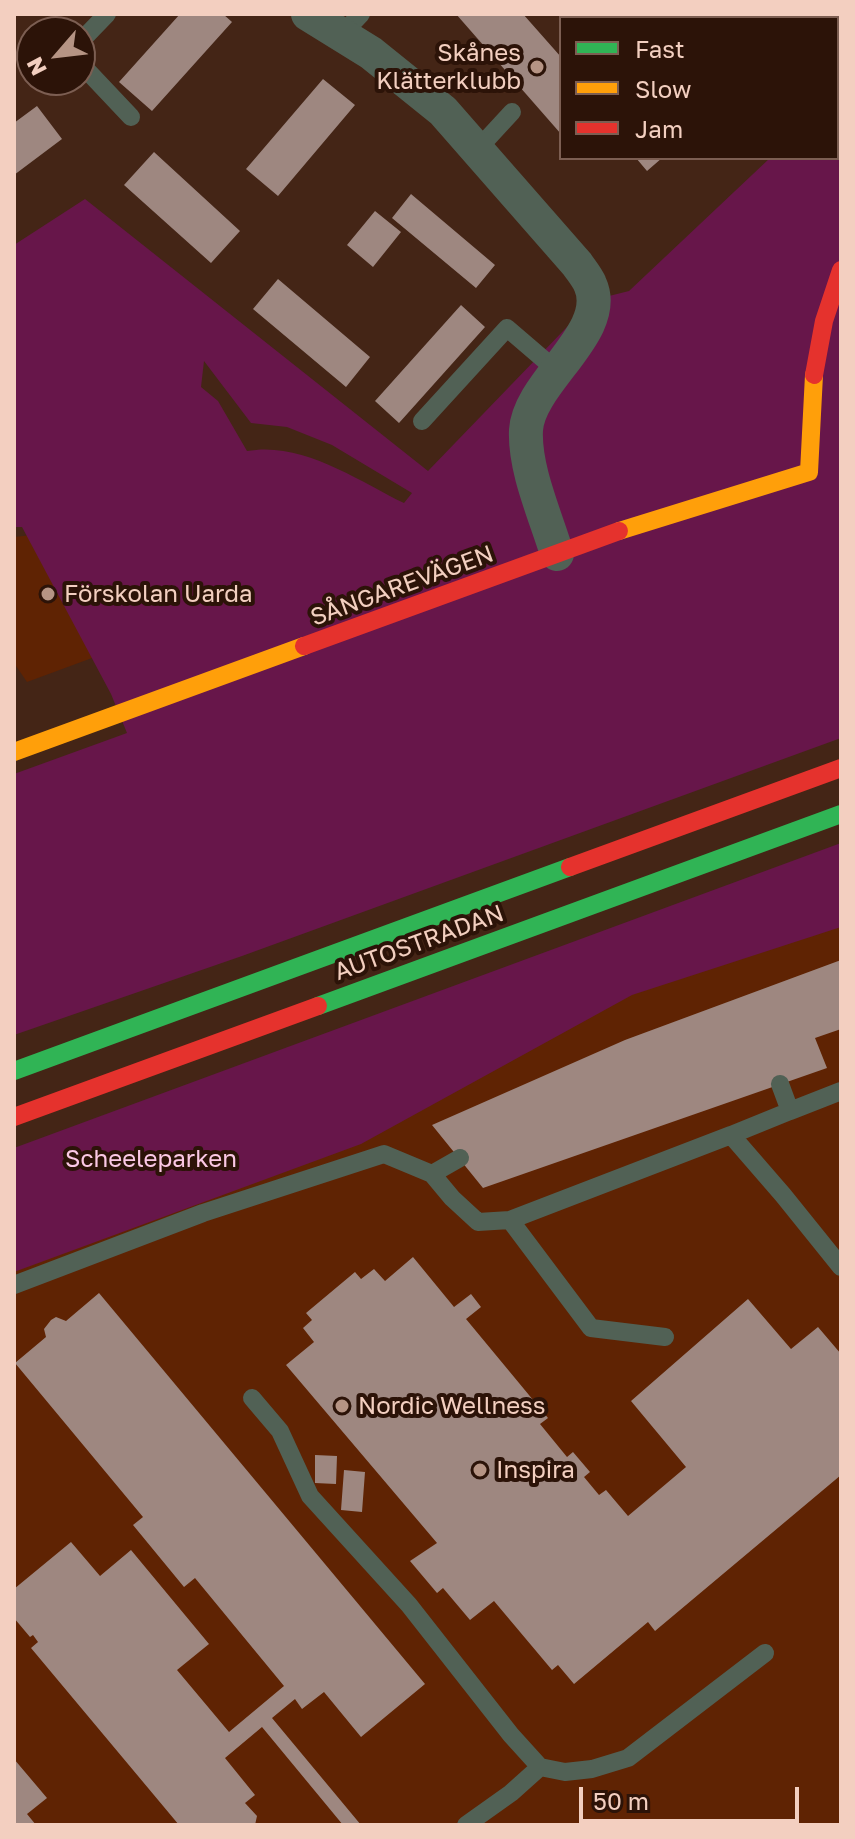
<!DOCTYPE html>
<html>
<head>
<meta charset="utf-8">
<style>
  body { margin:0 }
  #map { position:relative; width:855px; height:1839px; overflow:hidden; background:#442516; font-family:"Golos Text",sans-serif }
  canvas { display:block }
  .frame { position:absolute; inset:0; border:16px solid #f3cfc0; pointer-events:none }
  .legend { position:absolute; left:559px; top:16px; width:280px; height:144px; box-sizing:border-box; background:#2c1308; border:2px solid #7c5e52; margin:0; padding:10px 14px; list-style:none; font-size:24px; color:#f3cfc0 }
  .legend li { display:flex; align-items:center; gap:16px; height:40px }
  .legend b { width:40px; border:2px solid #7c5e52 }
  .north { position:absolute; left:16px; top:16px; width:80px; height:80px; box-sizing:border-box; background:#2c1308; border:2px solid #7c5e52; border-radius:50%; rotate:242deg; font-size:22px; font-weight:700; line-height:32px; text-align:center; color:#f3cfc0 }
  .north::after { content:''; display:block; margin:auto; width:28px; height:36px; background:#b69484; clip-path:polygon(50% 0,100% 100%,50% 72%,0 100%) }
  .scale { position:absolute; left:579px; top:1787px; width:220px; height:36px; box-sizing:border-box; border:4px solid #f3cfc0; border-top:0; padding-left:10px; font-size:24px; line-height:28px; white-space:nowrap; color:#f3cfc0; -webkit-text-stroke:6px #2c1308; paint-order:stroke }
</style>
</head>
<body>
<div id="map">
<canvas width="855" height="1839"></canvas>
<div class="frame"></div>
<ul class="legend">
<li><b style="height:10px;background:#30b455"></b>Fast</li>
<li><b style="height:10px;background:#ff9f0a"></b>Slow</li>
<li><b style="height:10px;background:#e5322d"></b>Jam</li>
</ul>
<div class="north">N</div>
<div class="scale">50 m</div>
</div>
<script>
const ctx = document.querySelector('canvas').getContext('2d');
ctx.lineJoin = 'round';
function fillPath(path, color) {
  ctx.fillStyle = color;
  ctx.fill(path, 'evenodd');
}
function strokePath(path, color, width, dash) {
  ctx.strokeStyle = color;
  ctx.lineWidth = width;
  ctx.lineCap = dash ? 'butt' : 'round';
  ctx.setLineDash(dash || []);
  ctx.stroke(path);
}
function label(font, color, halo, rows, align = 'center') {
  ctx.font = font + ' "Golos Text",sans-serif';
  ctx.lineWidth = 8;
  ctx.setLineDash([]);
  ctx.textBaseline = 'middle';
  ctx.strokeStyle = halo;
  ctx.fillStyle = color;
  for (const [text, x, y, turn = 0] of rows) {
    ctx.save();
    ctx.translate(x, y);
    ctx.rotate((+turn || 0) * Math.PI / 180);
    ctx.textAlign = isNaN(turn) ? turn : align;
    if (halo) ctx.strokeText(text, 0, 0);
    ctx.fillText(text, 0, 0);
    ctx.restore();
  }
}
fillPath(new Path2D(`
  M51,533L111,651L27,682L14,663V537Z
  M841,862V1825H14V1177Z`), '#5f2303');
fillPath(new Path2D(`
  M841,91V738L242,956L14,1035V774L127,733L111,694L22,527H14V245L85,199L428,471L593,300L629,291L770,158H837V95ZM204,361L251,423L287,427L332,445L412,493L404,503C357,480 302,441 247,451L218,401L201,387Z
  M841,843V927L632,995L361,1144L14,1272V1148Z`), '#67164a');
fillPath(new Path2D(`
  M180,14H223L232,22L152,111L119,82Z
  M456,14H523L561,57V134Z
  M625,14H693L696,18H628Z
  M323,79L355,105L278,196L246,169Z
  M37,106L62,139L14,175V123Z
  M154,152L240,231L211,263L124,185Z
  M636,158H662L647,171Z
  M411,194L495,265L476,288L392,218Z
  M375,211L401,232L373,267L347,245Z
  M278,279L370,357L346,387L253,309Z
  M461,305L485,327L399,423L375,401Z
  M841,960V1029L815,1038L827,1068L483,1188L432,1125L625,1040Z
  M413,1257L454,1307L471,1294L481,1307L466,1319L548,1418L540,1424L567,1457L573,1452L590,1472L584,1477L599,1495L606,1490L628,1516L686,1467L631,1401L748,1299L791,1349L818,1327L841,1354V1475L655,1631L648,1622L574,1684L558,1665L552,1670L494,1601L470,1620L443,1588L437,1593L410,1561L437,1543L286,1365L314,1342L303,1328L312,1320L306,1313L355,1272L361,1279L374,1269L385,1281Z
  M99,1293L425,1684L361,1737L324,1692L302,1709L295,1699L272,1718L361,1825H343L262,1727L225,1758L255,1795L245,1803L257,1816L255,1825H179L31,1648L38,1642L33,1635L30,1637L14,1618V1589L71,1542L100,1576L131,1550L209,1644L177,1670L229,1732L284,1686L195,1578L184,1587L133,1525L143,1517L15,1363L46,1337L44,1329L51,1320L56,1317L66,1321Z
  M315,1455L337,1456L336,1484L315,1483Z
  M344,1470L365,1472L362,1512L341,1510Z
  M14,1759L47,1798L27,1814L36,1825H14Z`), '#9e8780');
strokePath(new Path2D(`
  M342,34L361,14
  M80,42L107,14
  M80,63L131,117
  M476,151L512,112
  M422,421L507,328L556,370
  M790,1111L841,1091
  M731,1135L790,1111L780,1084
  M432,1174L460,1158
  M510,1220L731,1135L783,1195L841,1267
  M14,1285L203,1213L384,1154L432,1174L452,1198L478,1222L510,1220L591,1328L665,1337
  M252,1398L280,1431L310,1496L409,1605L511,1735L540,1767L511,1793L466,1825
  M540,1767L565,1772L592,1769L628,1758L765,1653`), '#516155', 18);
strokePath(new Path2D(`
  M308,14L371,53L443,111L577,264C581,270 587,277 590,284C612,332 529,381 526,430C524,469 546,517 557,554`), '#516155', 34);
strokePath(new Path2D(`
  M318,1006L841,814
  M14,1071L570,867`), '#30b455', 18);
strokePath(new Path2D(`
  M619,531L809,472L814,375
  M14,752L304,646`), '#ff9f0a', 18);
strokePath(new Path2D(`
  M814,375L824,321L841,270
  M304,646L619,531
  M570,867L841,768
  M14,1117L318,1006`), '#e5322d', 18);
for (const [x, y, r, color] of [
  [537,67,8,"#b69484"],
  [48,594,8,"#b69484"],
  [342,1406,8,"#b69484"],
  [480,1470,8,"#b69484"]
]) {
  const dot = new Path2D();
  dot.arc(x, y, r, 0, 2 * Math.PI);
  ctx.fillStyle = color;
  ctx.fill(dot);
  strokePath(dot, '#2c1308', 3);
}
label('24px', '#f3cfc0', '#2c1308', [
  ["Skånes",521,53,"right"],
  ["Klätterklubb",521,81,"right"],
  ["Förskolan Uarda",64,594],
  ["Nordic Wellness",358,1406],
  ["Inspira",496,1470]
], 'left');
label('24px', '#f3cfc0', '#2c1308', [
  ["SÅNGAREVÄGEN",402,586,-20],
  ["AUTOSTRADAN",419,943,-20]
]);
label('24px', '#fbc8e5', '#2c1308', [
  ["Scheeleparken",151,1159]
]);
</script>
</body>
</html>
